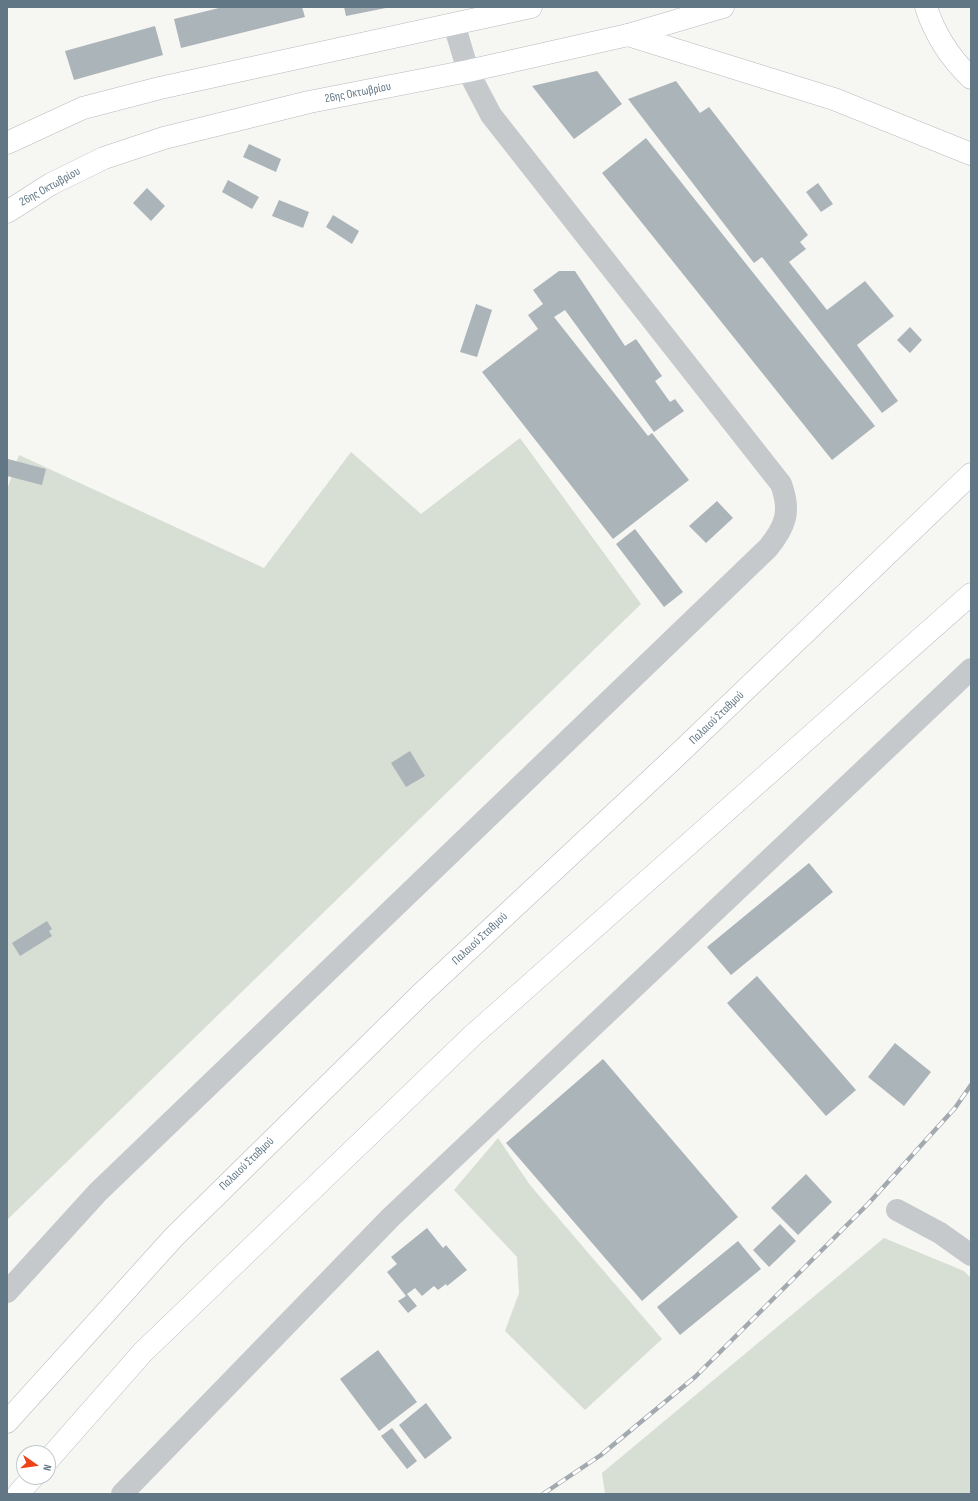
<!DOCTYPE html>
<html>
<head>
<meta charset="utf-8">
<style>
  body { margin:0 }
  #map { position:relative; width:978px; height:1501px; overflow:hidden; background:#f6f6f2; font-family:"Sofia Sans Condensed",sans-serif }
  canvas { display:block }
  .frame { position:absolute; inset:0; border:8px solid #627785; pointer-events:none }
  .north { position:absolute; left:16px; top:1445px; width:40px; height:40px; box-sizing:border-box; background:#fff; border:1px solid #c0c9ce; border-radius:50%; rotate:103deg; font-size:11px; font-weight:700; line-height:16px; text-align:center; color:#627785 }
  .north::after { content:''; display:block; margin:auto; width:14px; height:18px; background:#f04217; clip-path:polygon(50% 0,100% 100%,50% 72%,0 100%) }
</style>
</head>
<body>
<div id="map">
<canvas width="978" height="1501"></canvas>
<div class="frame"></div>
<div class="north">N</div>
</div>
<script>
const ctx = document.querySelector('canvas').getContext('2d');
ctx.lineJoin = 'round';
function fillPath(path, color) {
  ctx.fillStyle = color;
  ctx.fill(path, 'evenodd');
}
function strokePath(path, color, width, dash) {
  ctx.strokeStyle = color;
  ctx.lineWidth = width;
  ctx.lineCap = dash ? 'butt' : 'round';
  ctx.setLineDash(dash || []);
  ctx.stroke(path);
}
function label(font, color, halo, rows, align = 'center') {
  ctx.font = font + ' "Sofia Sans Condensed",sans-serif';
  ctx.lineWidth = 4;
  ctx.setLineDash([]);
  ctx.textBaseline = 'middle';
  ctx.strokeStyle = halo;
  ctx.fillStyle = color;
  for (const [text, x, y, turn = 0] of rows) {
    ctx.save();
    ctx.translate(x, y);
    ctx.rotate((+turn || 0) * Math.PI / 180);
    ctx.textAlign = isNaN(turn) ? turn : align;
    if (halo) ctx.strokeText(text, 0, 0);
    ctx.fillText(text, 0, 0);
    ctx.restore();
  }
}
fillPath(new Path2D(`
  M520,438L641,604L7,1220V490L19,455L264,568L351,452L421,514Z
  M498,1138L530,1185L662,1339L585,1410L505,1331L519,1293L517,1257L454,1190Z
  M884,1238L964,1271L971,1278V1494H605L602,1473Z`), '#d7ded3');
fillPath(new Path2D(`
  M223,7H302L305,17L181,48L174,19Z
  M344,7H386V8L346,16Z
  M155,26L163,55L74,80L65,51Z
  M597,71L622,104L574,139L532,86Z
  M676,81L700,113L709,107L808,235L800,242L806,249L789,262L827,310L865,281L894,316L857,345L898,401L882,413L762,257L754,263L628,99Z
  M646,138L875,426L832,460L602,173Z
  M249,144L281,159L276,172L243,157Z
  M228,180L259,197L252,209L222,192Z
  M818,183L833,204L821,212L806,192Z
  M147,188L165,206L151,221L133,203Z
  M279,200L309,212L303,228L272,216Z
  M333,215L359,231L352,244L326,227Z
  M559,271H575L625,346L636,339L662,376L655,381L670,402L675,399L684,411L654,432L565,310L554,317L648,436L652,433L689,480L613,539L482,372L538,329L528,315L543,304L533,290Z
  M476,304L492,310L477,357L460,352Z
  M910,327L922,340L910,353L897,340Z
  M8,459L46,469L42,485L7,476Z
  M717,501L733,518L706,543L689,526Z
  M635,529L683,592L664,607L616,544Z
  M410,751L425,776L406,787L391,763Z
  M809,863L833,892L731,975L707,947Z
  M47,921L52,929L49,931L52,936L20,956L12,943Z
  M757,976L856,1090L826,1116L727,1003Z
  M895,1043L931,1072L904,1106L868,1077Z
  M603,1059L738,1217L642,1301L506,1143Z
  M806,1174L832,1202L798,1235L771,1208Z
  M780,1224L796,1241L769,1267L753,1250Z
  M427,1228L443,1248L446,1245L467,1270L447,1286L446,1284L438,1290L434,1286L422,1296L415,1288L407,1294L417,1306L408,1313L398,1301L406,1296L387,1272L397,1264L391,1257Z
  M738,1241L761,1269L680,1335L657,1307Z
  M378,1350L417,1402L379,1431L340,1379Z
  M426,1403L452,1438L425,1459L399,1425Z
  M392,1428L417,1461L407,1469L381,1436Z`), '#abb4b9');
const secondary = new Path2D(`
  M7,143L83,108L160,88L531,7
  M7,212L51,184L104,158L164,138L309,102L468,71L628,35L723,7`);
const highway = new Path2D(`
  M926,7C935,35 950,58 971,78
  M628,35L834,99L971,154
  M7,1422L174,1237L421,994L671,761L971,474
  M48,1460L143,1352L472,1036L971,594
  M18,1494L33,1477`);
strokePath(secondary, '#b5bbbf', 23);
strokePath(highway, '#b7bbbe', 23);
strokePath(new Path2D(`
  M897,1210L940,1233L971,1255
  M7,1292L98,1192L768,548C786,526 791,511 781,484L491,115L468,71L454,24
  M122,1494L391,1217L971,669`), '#c5c9cc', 22);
strokePath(secondary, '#fff', 22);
strokePath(highway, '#fff', 22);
const rail = new Path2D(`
  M543,1494L601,1455L695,1377L868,1204L955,1108L971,1085`);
strokePath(rail, '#a3aaaf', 4.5);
strokePath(rail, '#fff', 3, [9]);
label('12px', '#627785', '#fff', [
  ["26ης Οκτωβρίου",358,93,-11],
  ["26ης Οκτωβρίου",50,187,-29],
  ["Παλαιού Σταθμού",717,718,-44],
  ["Παλαιού Σταθμού",480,939,-43],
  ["Παλαιού Σταθμού",247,1164,-44]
]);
</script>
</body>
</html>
